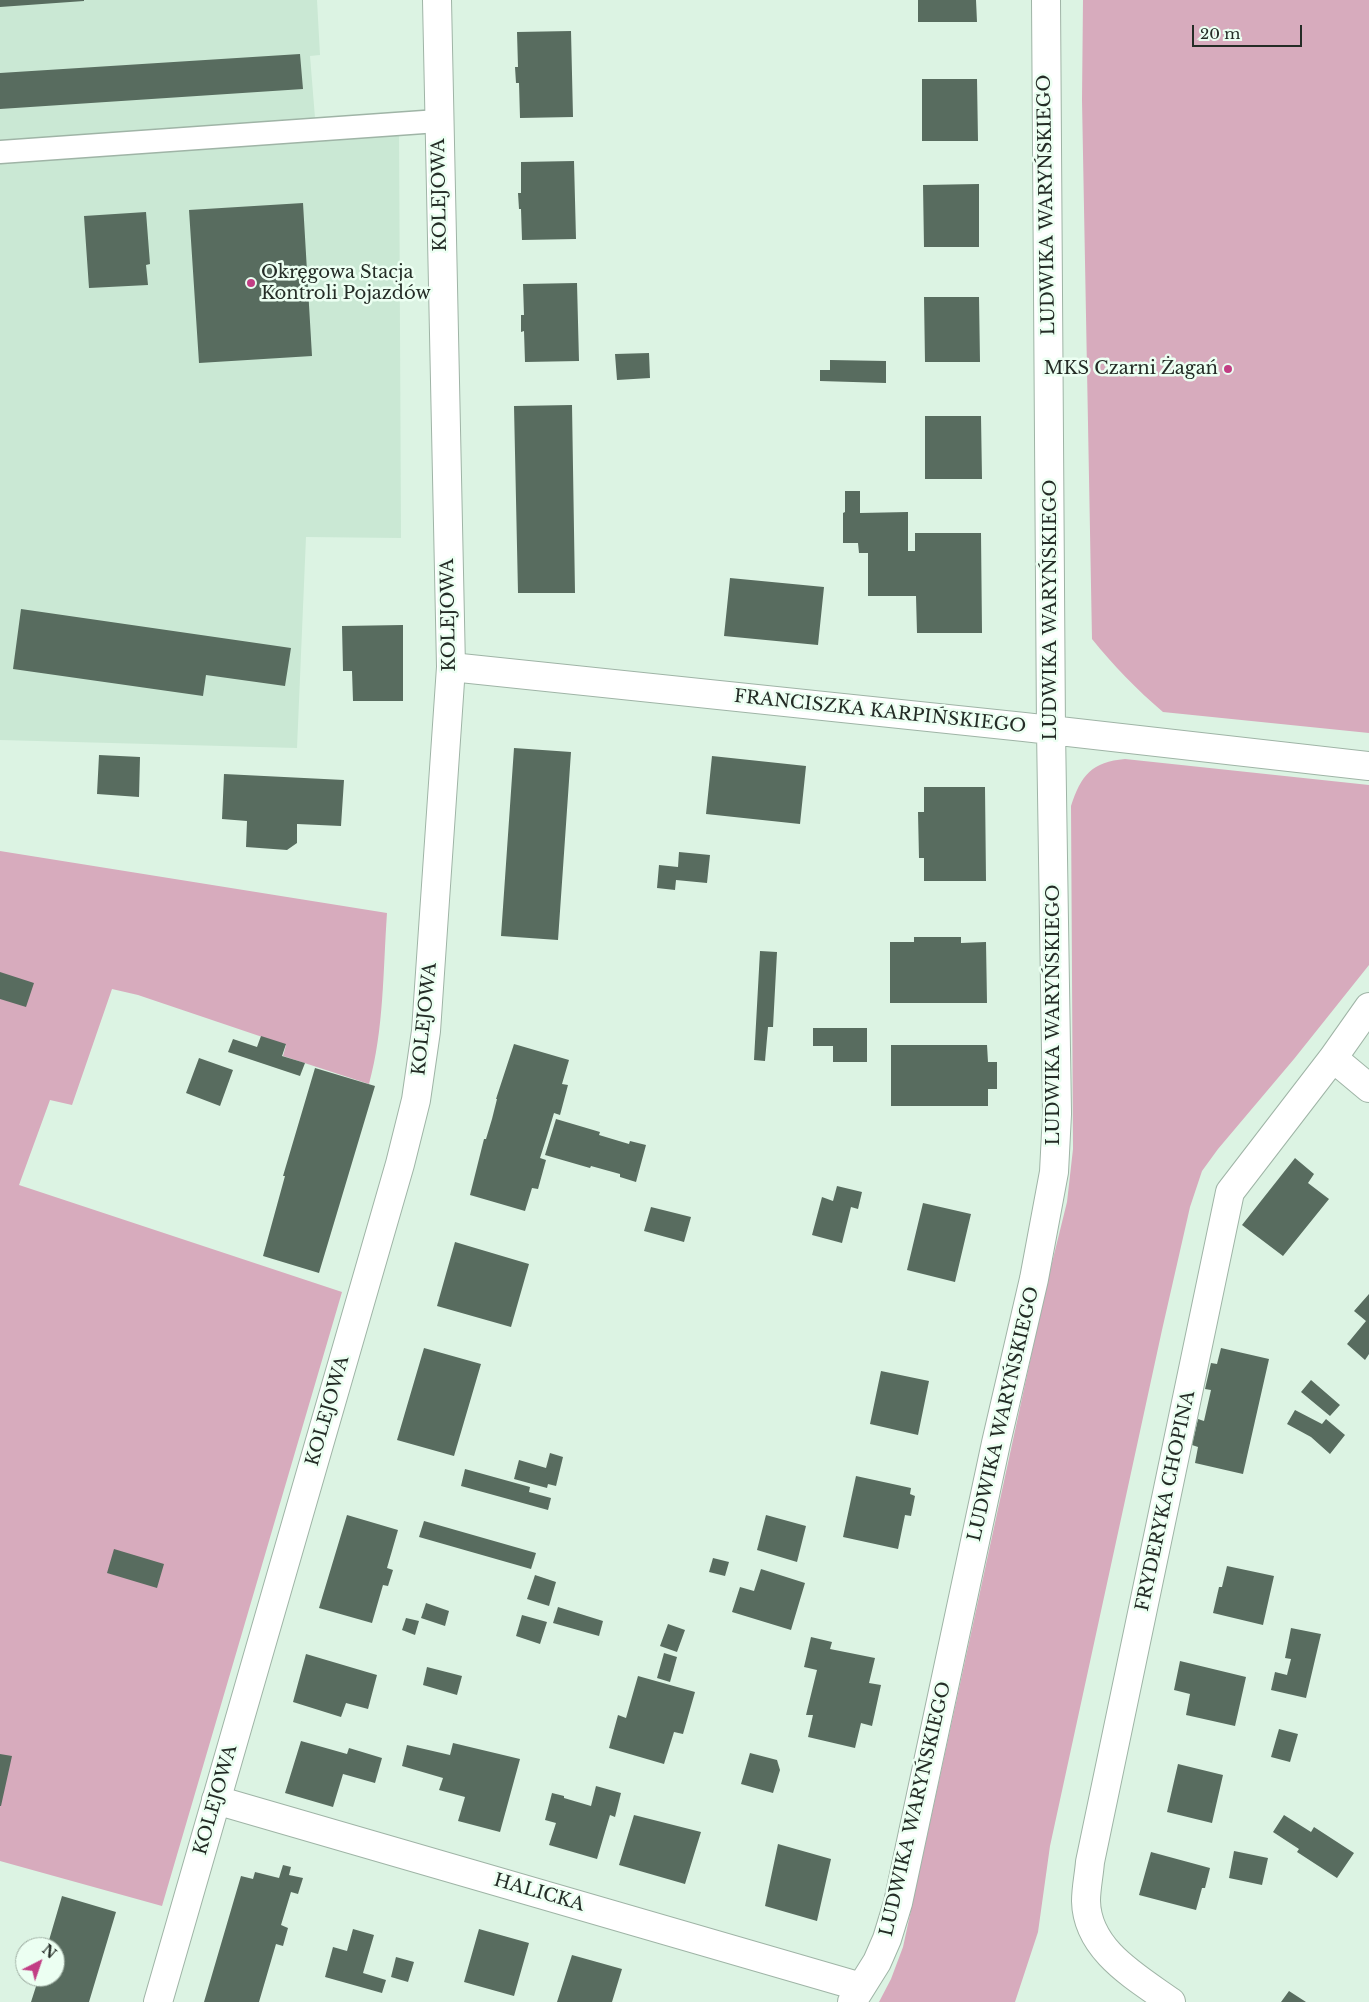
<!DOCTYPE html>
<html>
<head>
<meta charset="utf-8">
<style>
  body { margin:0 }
  #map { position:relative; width:1369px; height:2002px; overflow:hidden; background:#dcf3e3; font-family:"Libre Baskerville",serif }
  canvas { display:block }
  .north { position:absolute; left:15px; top:1937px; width:50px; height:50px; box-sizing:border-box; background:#ecfff2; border:1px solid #9caba0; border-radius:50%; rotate:41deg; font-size:14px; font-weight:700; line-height:20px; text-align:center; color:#242c26 }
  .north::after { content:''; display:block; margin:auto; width:18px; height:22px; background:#c23e84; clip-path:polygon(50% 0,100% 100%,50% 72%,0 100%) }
  .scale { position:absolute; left:1192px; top:25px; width:110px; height:22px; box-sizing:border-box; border:2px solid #242c26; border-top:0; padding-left:6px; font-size:15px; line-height:18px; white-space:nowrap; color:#242c26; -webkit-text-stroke:4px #ecfff2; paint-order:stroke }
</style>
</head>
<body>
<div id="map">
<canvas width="1369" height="2002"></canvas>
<div class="north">N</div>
<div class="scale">20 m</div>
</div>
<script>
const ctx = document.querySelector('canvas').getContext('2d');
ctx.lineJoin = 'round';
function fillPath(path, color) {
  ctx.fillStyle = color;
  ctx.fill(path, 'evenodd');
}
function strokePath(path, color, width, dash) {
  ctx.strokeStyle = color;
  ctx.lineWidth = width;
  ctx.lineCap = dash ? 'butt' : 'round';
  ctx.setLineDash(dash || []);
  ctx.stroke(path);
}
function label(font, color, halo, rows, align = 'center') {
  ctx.font = font + ' "Libre Baskerville",serif';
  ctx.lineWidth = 5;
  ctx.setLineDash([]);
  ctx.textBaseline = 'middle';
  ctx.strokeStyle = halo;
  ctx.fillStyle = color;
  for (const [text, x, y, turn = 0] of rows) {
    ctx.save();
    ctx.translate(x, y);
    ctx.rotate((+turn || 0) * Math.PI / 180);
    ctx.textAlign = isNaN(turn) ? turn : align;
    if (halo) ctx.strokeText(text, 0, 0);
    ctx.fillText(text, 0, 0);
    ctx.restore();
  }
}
fillPath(new Path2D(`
  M0,0H317L320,55L310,56L316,130L399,125L401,538L306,537L297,748L0,740Z`), '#cae8d4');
fillPath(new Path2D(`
  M1083,0H1369V733L1163,712C1137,690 1113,665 1092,639L1082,100Z
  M1125,759L1369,785V965L1294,1059L1218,1149L1202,1171L1190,1207L1162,1330L1050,1846L1038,1932L1015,2002H879L891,1979L903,1947L1047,1283L1067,1202L1073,1149L1071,806C1081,775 1092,762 1125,759Z
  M0,851L387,913C383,970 384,1030 369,1084L283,1056L286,1045L138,995L112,989L72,1105L50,1100L19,1185L342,1292L162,1906L0,1861Z`), '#d7abbd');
fillPath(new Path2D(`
  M0,0H84V1L0,7Z
  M918,0H976L977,22H918Z
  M571,31L573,117L520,118L519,83H516L515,67H518L517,32Z
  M300,54L303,89L0,109V73Z
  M922,79H977L978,141H922Z
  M574,161L576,239L522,240L521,209H519L518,193H521V162Z
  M979,184V247H924L923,185Z
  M303,203L312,356L199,363L189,210Z
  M146,212L150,264L146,265L148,285L89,288L84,216Z
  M577,283L579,361L525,362L524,331L521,332V315H524L523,284Z
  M924,297H979L980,362H925Z
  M649,353L650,378L617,380L615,354Z
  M830,360L886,361V383L820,381V370H830Z
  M572,405L575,593H518L514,406Z
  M925,416H981L982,479H925Z
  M845,491H860V513L908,512V551H915V533H981L982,633H917L916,596H868V553H859L858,543H843V513L845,512Z
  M730,578L824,587L818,645L724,636Z
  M21,609L291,648L285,686L206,675L203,696L13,669Z
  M403,625V701H353L352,671H343L342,626Z
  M514,748L571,752L558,940L501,936Z
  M99,755L140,757L139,797L97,794Z
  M712,756L806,766L800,824L706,814Z
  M224,774L344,780L341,826L297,824V843L287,850L246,847L247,821L222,819Z
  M924,787H985L986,881H924V858H919L918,812H924Z
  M679,852L710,855L707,883L676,880L675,890L657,888L659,865L678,867Z
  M914,937H961V943L986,942L987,1003H890V942H914Z
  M760,951L777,952L773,1027H768L765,1061L754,1060Z
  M0,972L34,983L26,1007L0,999Z
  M813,1028H867V1062H833V1046H813Z
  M261,1036L286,1044L282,1056L305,1063L300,1076L228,1052L233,1039L257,1047Z
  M514,1044L569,1060L562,1084L568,1085L560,1115L554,1113L547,1136L540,1158L546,1160L538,1189L532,1188L525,1211L470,1195L484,1139H486L492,1119L497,1099H496Z
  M891,1045H987L988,1062H997V1089H988V1106H891Z
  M199,1058L233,1070L220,1106L186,1093Z
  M315,1068L375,1086L319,1273L263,1256L285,1176H283Z
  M556,1119L600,1132L599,1135L629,1144L630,1141L646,1145L636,1182L620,1177V1174L591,1166L590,1168L545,1155Z
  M1295,1158L1314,1174L1308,1183L1329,1199L1283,1256L1242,1225Z
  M837,1186L862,1192L858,1209L851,1207L842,1243L812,1235L822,1197L833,1201Z
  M923,1203L971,1214L955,1282L907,1270Z
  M651,1207L691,1217L684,1242L644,1231Z
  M455,1242L529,1264L511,1327L437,1306Z
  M1369,1294V1354L1365,1360L1347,1344L1366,1321L1354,1311Z
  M424,1348L481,1364L454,1456L397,1440Z
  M1221,1348L1269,1359L1243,1474L1195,1463L1198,1447L1192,1445L1198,1419L1204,1421L1211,1390L1205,1389L1211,1363L1217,1364Z
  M881,1371L929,1381L918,1435L870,1424Z
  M1311,1380L1340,1405L1330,1416L1301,1392Z
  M1295,1410L1322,1424L1326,1419L1345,1435L1330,1454L1311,1437L1287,1424Z
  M550,1453L563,1457L556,1486L548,1484L547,1488L514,1479L519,1460L546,1468Z
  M465,1469L530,1487L529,1492L551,1498L548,1510L461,1486Z
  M856,1476L911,1488L910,1494L915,1496L911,1516L905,1515L898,1549L843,1537Z
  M347,1515L398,1530L387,1568L393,1570L388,1586L383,1585L372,1623L319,1608Z
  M766,1515L806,1526L797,1562L757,1550Z
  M424,1521L536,1553L531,1569L419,1537Z
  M114,1549L164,1564L157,1588L107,1573Z
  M713,1558L729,1562L725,1576L709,1572Z
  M1227,1566L1274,1576L1263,1625L1213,1613L1219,1587H1222Z
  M761,1569L805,1583L791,1630L732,1612L740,1587L754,1591Z
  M535,1575L556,1582L549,1606L527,1599Z
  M426,1603L449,1611L445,1626L421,1618Z
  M558,1607L603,1621L599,1636L553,1623Z
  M522,1615L547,1622L540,1644L516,1636Z
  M406,1618L419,1621L415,1635L402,1630Z
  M668,1624L685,1630L677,1652L660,1646Z
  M1291,1628L1321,1634L1306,1698L1271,1690L1275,1672L1287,1675L1291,1659L1285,1658Z
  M811,1637L832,1642L830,1649L875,1658L869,1683L881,1685L872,1726L861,1723L855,1748L808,1737L813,1715H806L817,1670L804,1667Z
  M664,1653L677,1657L670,1682L657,1678Z
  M306,1654L377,1675L368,1709L346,1703L341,1717L293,1702Z
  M1180,1661L1246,1677L1235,1726L1186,1715L1190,1694L1174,1690Z
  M427,1667L462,1676L457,1695L423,1685Z
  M638,1676L695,1692L683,1734L674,1732L664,1764L609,1748L618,1715L626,1718Z
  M1279,1729L1298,1734L1290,1762L1271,1757Z
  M301,1741L347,1754L349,1748L382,1758L375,1783L343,1774L333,1807L285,1793Z
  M453,1743L520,1759L500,1832L458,1821L465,1797L439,1790L443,1778L402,1766L407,1745L450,1755Z
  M750,1753L777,1760L780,1770L773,1793L741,1784Z
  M0,1754L12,1756L1,1806H0Z
  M1178,1764L1223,1775L1212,1823L1167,1812Z
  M596,1786L621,1793L615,1817L610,1815L597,1859L549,1845L556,1823L545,1820L552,1793L564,1796V1798L591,1806Z
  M634,1815L701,1832L685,1884L619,1865Z
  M1284,1815L1311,1832L1314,1827L1354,1853L1337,1878L1297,1852L1299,1849L1273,1832Z
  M778,1844L831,1859L817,1921L765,1906Z
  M1234,1851L1268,1858L1262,1885L1229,1878Z
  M1151,1852L1210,1868L1205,1888H1202L1196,1910L1139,1895Z
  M283,1865L291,1867L289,1875L303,1878L298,1894L291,1892L281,1925L288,1928L283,1946L276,1944L259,2002H204L241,1876L253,1879L255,1872L279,1878Z
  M62,1896L116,1912L89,2002H31L39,1977H55V1947H47Z
  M353,1929L374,1935L363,1973L386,1980L382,1993L325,1977L333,1947L347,1951Z
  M479,1929L529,1943L514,1996L464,1982Z
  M572,1955L622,1969L612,2002H557Z
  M396,1957L414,1962L408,1982L391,1977Z
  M1289,1991L1306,2002H1281Z`), '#586c5f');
const service = new Path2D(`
  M0,152L438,121`);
const minor = new Path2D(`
  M451,667L1024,727L1369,766
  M1333,1058L1369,1088
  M216,1800L861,1987
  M852,2002L877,1962L887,1939L898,1903L996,1443L1034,1279L1054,1172L1057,1114L1051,730L1046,0
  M1171,2002C1136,1977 1087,1950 1086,1901C1086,1888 1089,1875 1090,1862L1230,1192L1333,1058L1369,1007`);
const tertiary = new Path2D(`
  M158,2002L400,1164L416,1100L426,1031L451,667L437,0`);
strokePath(service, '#9fb4a6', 25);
strokePath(minor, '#9fb4a6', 30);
strokePath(tertiary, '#9fb4a6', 30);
strokePath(service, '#fff', 22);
strokePath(minor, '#fff', 28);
strokePath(tertiary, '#fff', 28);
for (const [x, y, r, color] of [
  [251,283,5,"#c23e84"],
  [1228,369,5,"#c23e84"]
]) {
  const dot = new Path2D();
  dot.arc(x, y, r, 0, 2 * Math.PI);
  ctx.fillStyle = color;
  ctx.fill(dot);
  strokePath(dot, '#ecfff2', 2);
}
label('18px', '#242c26', '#ecfff2', [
  ["KOLEJOWA",440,195,-91],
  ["LUDWIKA WARYŃSKIEGO",1047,205,-91],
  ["LUDWIKA WARYŃSKIEGO",1051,610,-90],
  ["KOLEJOWA",449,615,-91],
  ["FRANCISZKA KARPIŃSKIEGO",880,712,6],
  ["LUDWIKA WARYŃSKIEGO",1054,1015,-90],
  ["KOLEJOWA",425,1019,-84],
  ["KOLEJOWA",328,1411,-74],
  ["LUDWIKA WARYŃSKIEGO",1004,1414,-77],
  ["FRYDERYKA CHOPINA",1166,1501,-78],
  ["KOLEJOWA",216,1800,-74],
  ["LUDWIKA WARYŃSKIEGO",916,1809,-77],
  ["HALICKA",539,1893,16]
]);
label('18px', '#242c26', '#ecfff2', [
  ["Okręgowa Stacja",261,273],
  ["Kontroli Pojazdów",261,294],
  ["MKS Czarni Żagań",1218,369,"right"]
], 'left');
</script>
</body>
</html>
